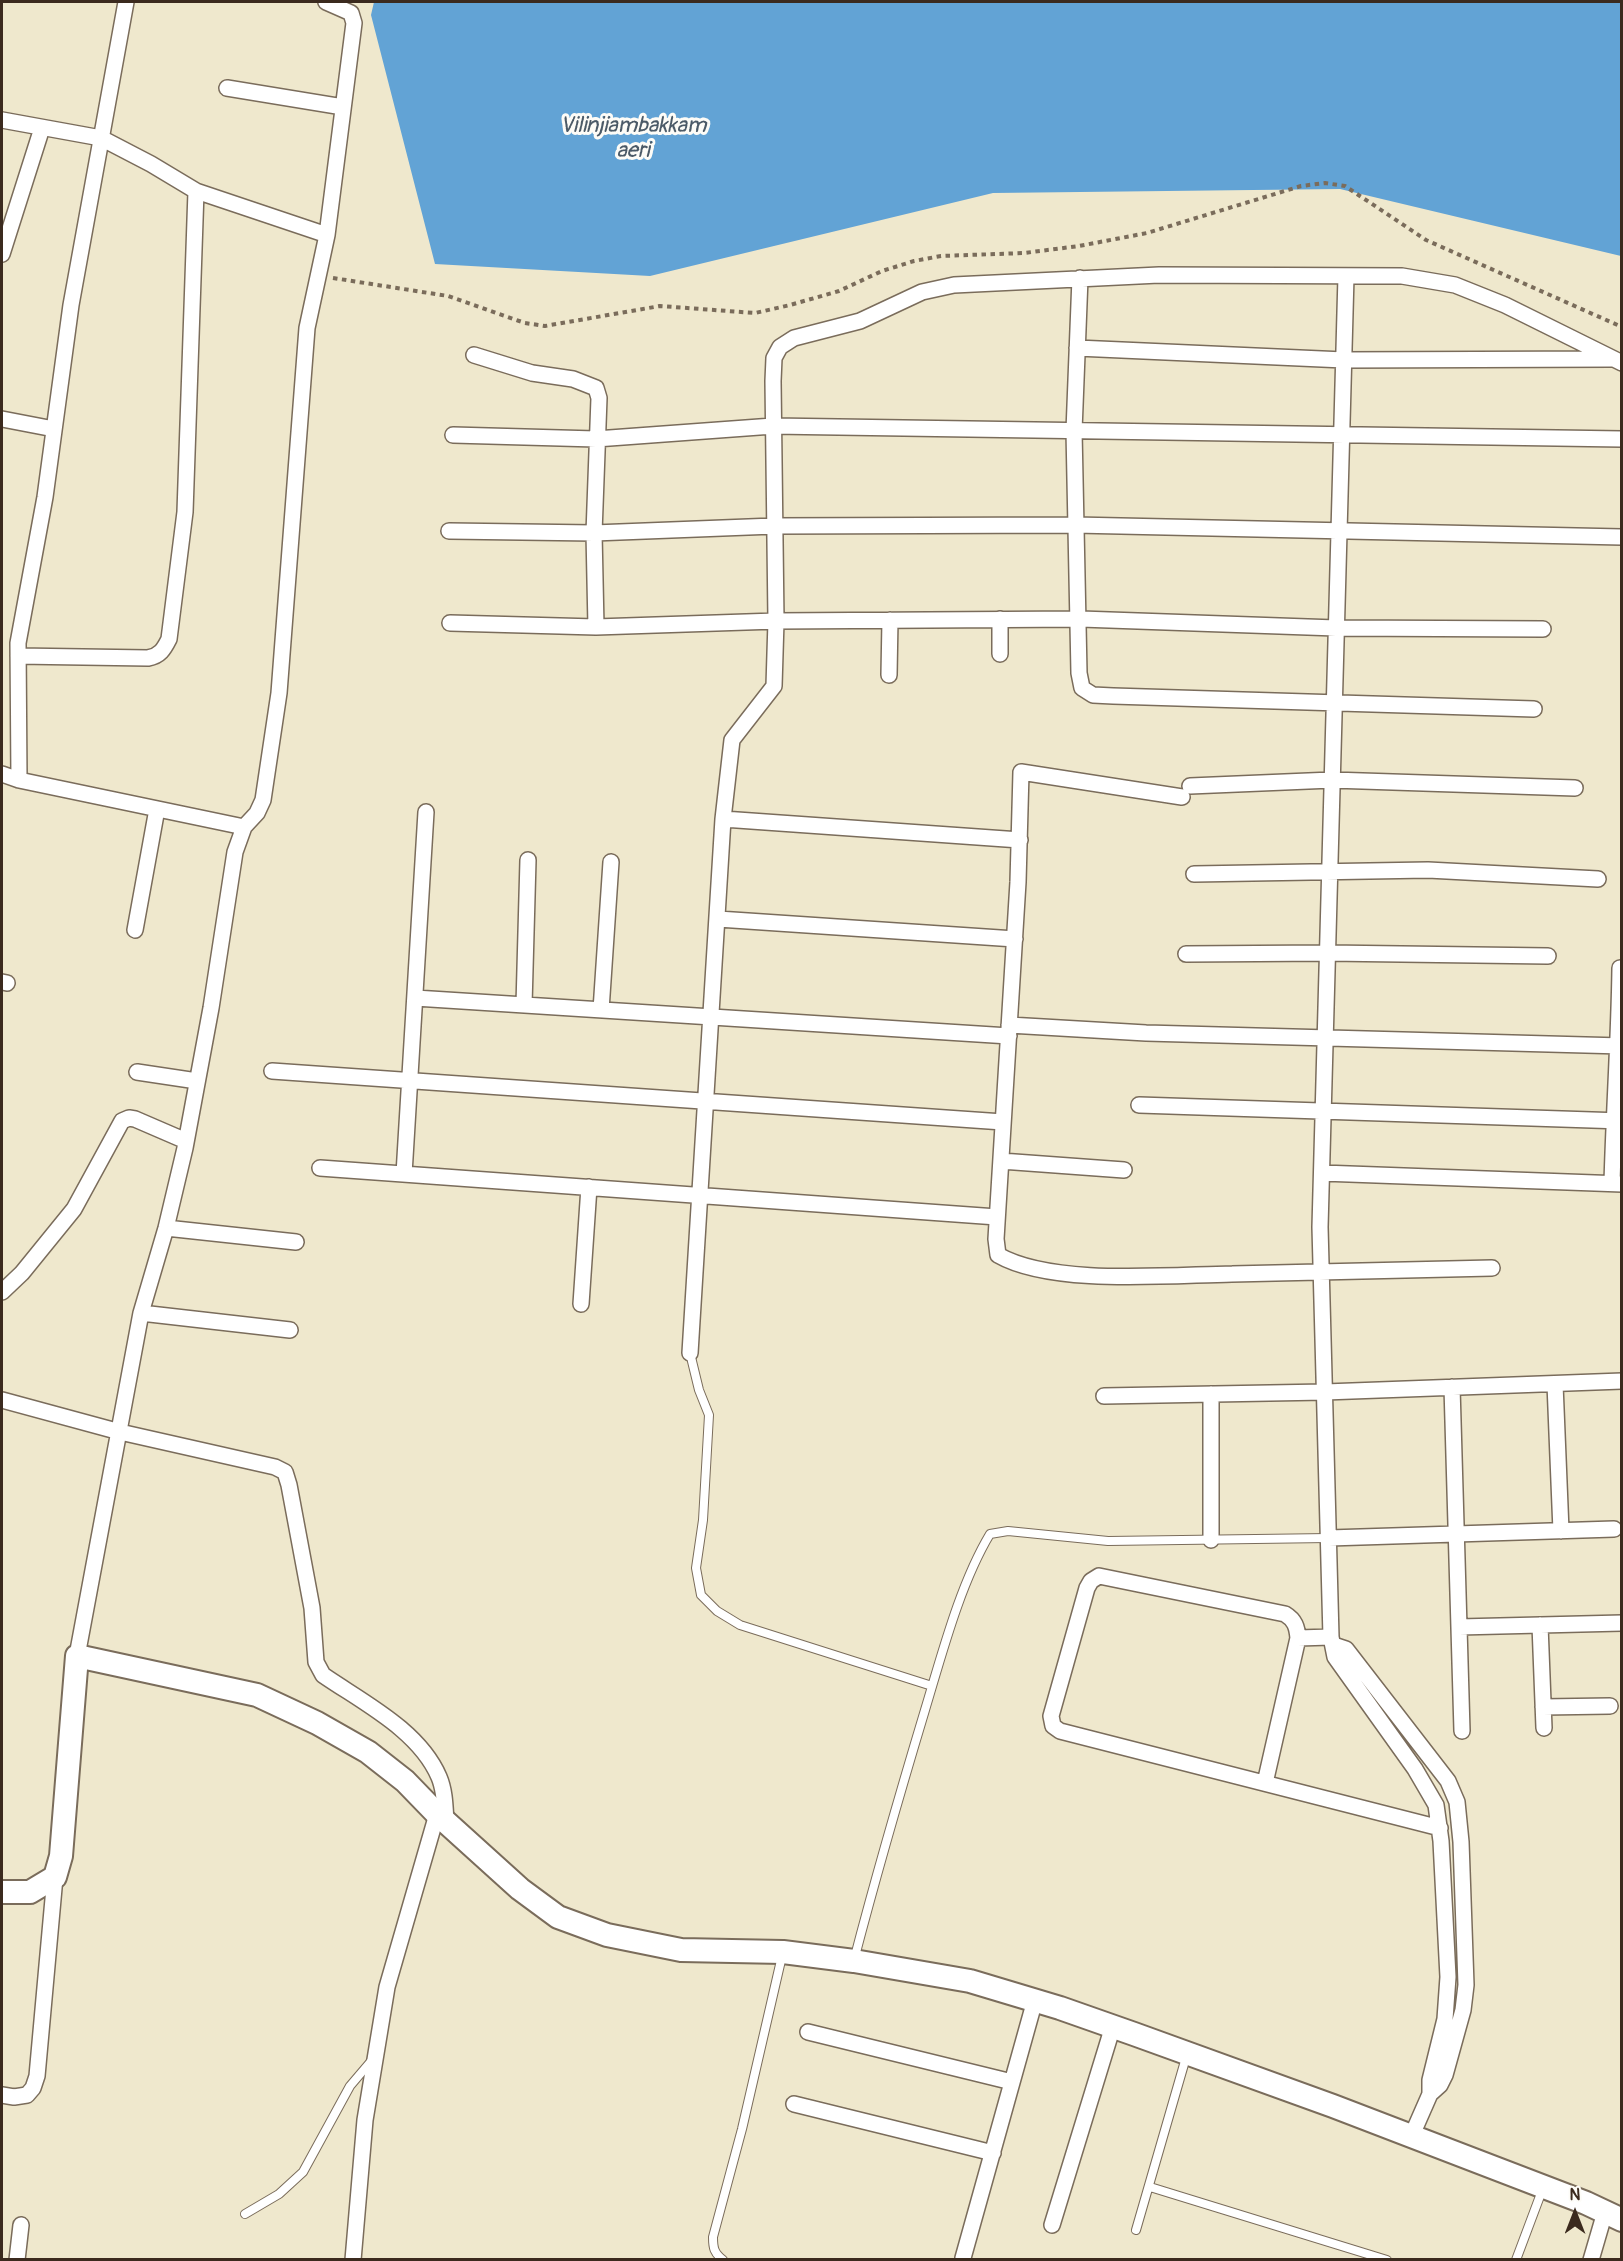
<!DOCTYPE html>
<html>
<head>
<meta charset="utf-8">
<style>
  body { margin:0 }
  #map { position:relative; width:1623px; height:2261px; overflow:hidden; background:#efe8cd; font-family:Pangolin,sans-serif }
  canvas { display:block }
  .frame { position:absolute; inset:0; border:3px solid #3b2a1e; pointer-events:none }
  .north { position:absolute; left:1545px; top:2183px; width:60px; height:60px; -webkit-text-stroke:4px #fdfcf7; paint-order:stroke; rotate:0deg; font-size:16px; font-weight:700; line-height:24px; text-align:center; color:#3b2a1e }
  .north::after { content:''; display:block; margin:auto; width:21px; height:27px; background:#3b2a1e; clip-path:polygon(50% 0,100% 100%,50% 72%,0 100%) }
</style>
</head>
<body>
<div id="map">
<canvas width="1623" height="2261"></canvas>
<div class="frame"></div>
<div class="north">N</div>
</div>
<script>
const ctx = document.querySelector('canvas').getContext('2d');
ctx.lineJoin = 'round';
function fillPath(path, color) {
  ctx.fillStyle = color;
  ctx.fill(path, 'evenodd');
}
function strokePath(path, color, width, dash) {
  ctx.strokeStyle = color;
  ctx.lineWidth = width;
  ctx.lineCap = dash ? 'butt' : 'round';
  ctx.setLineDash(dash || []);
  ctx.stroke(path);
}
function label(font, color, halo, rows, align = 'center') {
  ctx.font = font + ' Pangolin,sans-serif';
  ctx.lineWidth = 6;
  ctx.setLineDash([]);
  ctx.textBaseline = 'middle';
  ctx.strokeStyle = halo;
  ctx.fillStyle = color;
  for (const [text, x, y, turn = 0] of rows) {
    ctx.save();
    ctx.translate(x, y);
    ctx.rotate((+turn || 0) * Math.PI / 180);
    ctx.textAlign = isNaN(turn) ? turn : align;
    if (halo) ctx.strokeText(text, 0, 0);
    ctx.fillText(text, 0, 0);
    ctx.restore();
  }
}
fillPath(new Path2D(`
  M374,2H1621V256L1340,189L993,193L650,276L435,264L371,15Z`), '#62a3d5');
const lane = new Path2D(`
  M690,1353L699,1390L709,1415L703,1520L696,1568L701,1595L717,1611L740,1625L932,1686
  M854,1960C876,1876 900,1793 925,1710C942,1654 960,1584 990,1534L1008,1531L1108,1541L1329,1538
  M1150,2187L1387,2260
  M245,2214L279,2194L303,2172L350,2086L373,2059
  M1136,2230L1187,2054
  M723,2260C714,2253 713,2248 713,2237L742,2129L782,1956
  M1516,2260L1543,2188`);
const street = new Path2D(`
  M227,88L343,107
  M2,120L101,138L151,164L196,191L327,235
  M2,254L42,128
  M1346,276L1320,1227L1331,1637L1335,1657L1415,1769L1436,1805L1441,1841L1448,1977L1445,2019L1430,2080V2094L1412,2135
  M1080,278L1074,431L1079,673L1082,688L1093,695L1113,696L1534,709
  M1077,348L1344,360L1611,359
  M474,355L532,373L573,379L596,388L599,398L594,533L596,627
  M2,419L54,429
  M453,435L596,439L773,426L1622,439
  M449,531L594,533L774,526L1075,525L1622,537
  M450,623L596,627L776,621L1081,619L1336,628L1543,629
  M1000,654V619
  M18,656L148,658C160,656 164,649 169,639L185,512L196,191
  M889,675L890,620
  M2,774L19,780L244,827L235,852L211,1008L185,1148L166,1228L141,1313L77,1656
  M19,780L18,643L45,497L71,305L126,2
  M1190,786L1332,780L1575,788
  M1182,797L1021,772L1018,882L996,1239L998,1255C1052,1286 1169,1275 1232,1274C1319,1272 1406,1270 1492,1268
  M723,819L1020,840
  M244,827L257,813L263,800L279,693L307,328L327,235L354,23L351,13L326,2
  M1194,874L1428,870L1598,879
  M718,919L1015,939
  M135,930L157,809
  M1186,954L1328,953L1548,956
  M2,982L7,983
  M415,998L1009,1036
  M524,1005L528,860
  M601,1010L611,862
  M1009,1025L1146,1033L1622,1046
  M272,1071L1003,1122
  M137,1072L197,1081
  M1139,1105L1622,1121
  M1001,1161L1124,1170
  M320,1168L997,1217
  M1322,1173L1622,1184
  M404,1174L426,812
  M1612,1183C1614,1111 1619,1040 1620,968
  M166,1228L296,1242
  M2,1292L22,1273L74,1209L122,1121L129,1118L135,1119L186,1141
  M581,1304L589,1187
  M141,1313L290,1330
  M690,1353L723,819L732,740L774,686L776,621L773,381L774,358L780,347L794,338L860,321L922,292L954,285L1159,275L1402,276L1455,285L1505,305L1622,363
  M1555,1384L1561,1531
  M1452,1387L1462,1731
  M1104,1396L1325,1392L1622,1381
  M2,1400L120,1432L275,1467L285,1472L289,1485L312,1608L316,1662L323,1675C362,1702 419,1730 439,1777C445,1791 445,1807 446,1822
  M1329,1538L1614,1529
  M1211,1540V1394
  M1540,1625L1544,1728
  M1459,1627L1622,1623
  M1298,1638L1331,1637
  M1334,1645L1346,1649L1448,1781L1457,1802L1461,1842L1466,1985L1463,2010L1445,2075L1440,2085L1430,2094
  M1543,1707L1610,1706
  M1265,1783L1298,1638C1297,1627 1295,1620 1285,1614L1099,1576L1091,1581L1087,1588L1051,1716L1053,1726L1060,1731L1440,1828
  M808,2032L1012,2082
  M2,2095L14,2097L27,2095L33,2088L37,2076L55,1877
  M794,2104L993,2153
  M1052,2225L1113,2026
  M963,2258L1035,2000
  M17,2260L21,2225
  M353,2260L365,2120L387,1987L437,1814
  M1591,2260L1605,2212`);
const secondary = new Path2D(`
  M2,1892H30L55,1877L61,1856L77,1656L257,1695L317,1723L368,1752L405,1781L437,1814L520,1889L558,1917L607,1935L681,1950L783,1952L854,1961L970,1981L1060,2008L1134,2034L1333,2106L1586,2203L1622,2220`);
strokePath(lane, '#7a6c5b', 10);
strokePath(street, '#7a6c5b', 18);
strokePath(secondary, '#7a6c5b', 26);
strokePath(new Path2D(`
  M333,278L448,296L525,323L545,326L660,306L755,313L790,305L839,291L882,271L914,261L941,256L1024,253L1079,246L1147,233L1301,186L1325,183L1345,186L1426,240L1622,327`), '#7a6c5b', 4, [4.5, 4.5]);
strokePath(lane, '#fff', 8);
strokePath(street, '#fff', 15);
strokePath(secondary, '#fff', 22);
label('italic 22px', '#4b5a67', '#fdfcf7', [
  ["Vilinjiambakkam",633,126],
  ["aeri",633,151]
]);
</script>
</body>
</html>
